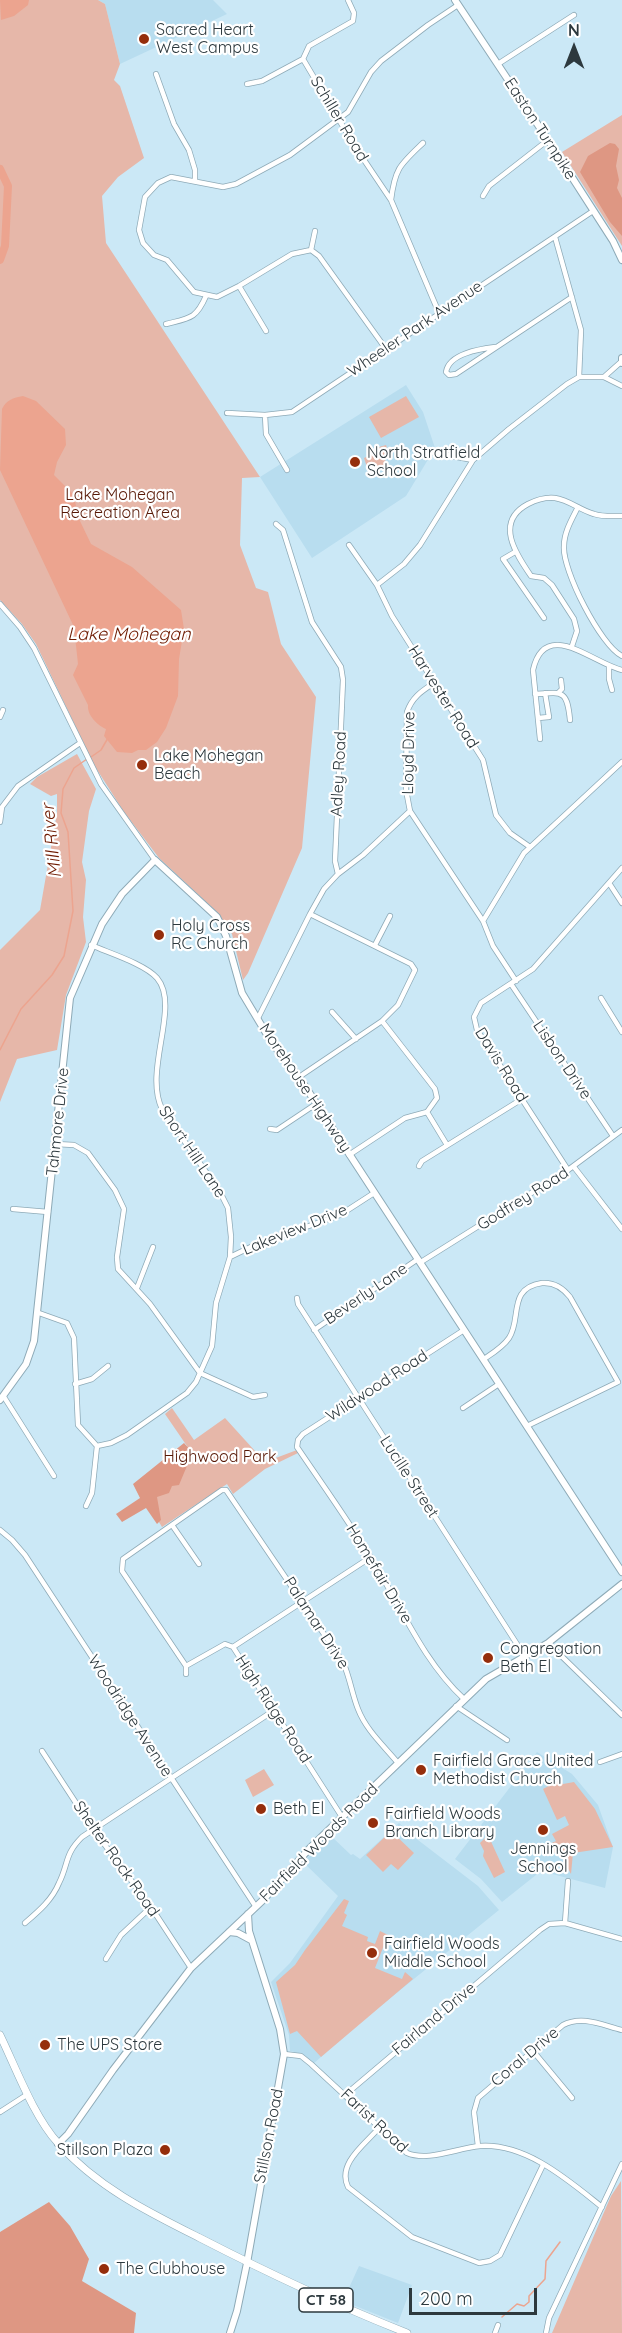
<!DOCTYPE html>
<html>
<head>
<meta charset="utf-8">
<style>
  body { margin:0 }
  #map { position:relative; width:622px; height:2333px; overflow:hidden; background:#cbe8f6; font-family:Quicksand,sans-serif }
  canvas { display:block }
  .north { position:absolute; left:544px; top:18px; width:60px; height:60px; -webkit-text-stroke:4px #fff; paint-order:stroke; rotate:0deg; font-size:16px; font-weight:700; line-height:24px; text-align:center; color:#2d393e }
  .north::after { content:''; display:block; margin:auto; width:21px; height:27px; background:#2d393e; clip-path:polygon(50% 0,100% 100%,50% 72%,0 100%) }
  .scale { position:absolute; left:409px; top:2288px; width:128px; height:27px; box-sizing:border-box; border:3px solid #2d393e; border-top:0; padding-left:8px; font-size:18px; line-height:21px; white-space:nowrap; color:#2d393e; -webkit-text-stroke:4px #fff; paint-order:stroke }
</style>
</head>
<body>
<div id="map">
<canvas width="622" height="2333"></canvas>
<div class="north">N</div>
<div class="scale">200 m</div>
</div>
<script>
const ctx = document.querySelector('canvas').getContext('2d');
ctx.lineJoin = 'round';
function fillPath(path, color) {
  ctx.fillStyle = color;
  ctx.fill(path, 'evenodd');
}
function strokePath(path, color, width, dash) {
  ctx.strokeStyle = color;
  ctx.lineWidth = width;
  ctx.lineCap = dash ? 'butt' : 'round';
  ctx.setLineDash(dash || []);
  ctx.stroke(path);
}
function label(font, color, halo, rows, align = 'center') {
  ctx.font = font + ' Quicksand,sans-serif';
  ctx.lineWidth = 4.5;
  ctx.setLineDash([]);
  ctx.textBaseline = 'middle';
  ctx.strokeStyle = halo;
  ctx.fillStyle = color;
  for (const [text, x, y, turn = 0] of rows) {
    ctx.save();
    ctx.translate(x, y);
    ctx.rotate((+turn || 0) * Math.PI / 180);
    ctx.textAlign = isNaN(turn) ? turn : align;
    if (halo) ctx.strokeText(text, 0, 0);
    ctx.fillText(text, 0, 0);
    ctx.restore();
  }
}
fillPath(new Path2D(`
  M98,0H213L227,14L120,64L105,4Z
  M406,385L423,412L435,448L406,496L312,558L260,477Z
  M537,1752L572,1774L598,1805L613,1847L605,1888L541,1871L502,1902L481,1879L455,1859Z
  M399,1823L418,1840L478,1886L499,1910L362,2021L313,2064L303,2054L290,2051L289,2035L271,1982L290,1963L338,1896L303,1862L330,1835L351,1855L353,1854L360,1859Z
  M359,2266L412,2285L398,2323L343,2301Z`), '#b8ddef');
fillPath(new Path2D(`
  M0,0H98L105,4L120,64L114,80L120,86L144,158L118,177L102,196L106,243L260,477L242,478L240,545L256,588L268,592L281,644L316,697L302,848L248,973L243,980L232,934L218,913L159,858L124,812L94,765L36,644L22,624L0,600Z
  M622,115V246L562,152Z
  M406,396L419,417L381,438L369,417Z
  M386,445L389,454L384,457L387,465L384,468L369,473L364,458L380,451L379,447Z
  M77,754L96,789L89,811L82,862L86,880L83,917L86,942L66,995L57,1050L17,1059L0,1102V950L40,910L57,813V794L51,796L30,784L37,777Z
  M172,1408L194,1440L225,1418L265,1462L297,1450L298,1453L265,1469L233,1494L227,1484L162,1527L137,1486L189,1449L165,1414Z
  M264,1769L274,1785L253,1797L245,1780Z
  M560,1780L563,1784L574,1782L595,1809L613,1847L573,1853L571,1874L563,1859L545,1846L556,1841L552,1834L569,1825L565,1816L557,1820L543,1789Z
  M391,1831L414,1853L398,1870L391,1864L383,1872L366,1855Z
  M488,1835L505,1872L494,1878L483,1856L484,1851L480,1843Z
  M344,1899L349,1901L344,1913L347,1915L342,1926L368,1937L367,1941L375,1944L380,1931L388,1935L375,1968L402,1979L405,1972L413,1979L321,2057L297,2031L290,2034L276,1982L295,1965L305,1950Z
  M621,2181L622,2333H552L611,2196Z`), '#e6b7a9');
fillPath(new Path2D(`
  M610,143L615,144L619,149L616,166L619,180L617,188L622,198V236L610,222L580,172L588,156Z
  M184,1443L195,1455L189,1461L179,1485L172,1486L169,1493L157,1497L161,1520L157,1524L146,1508L122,1522L116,1514L140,1498L133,1484Z
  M49,2202L70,2226L89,2259L82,2281L136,2313L134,2333H0V2232Z`), '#de9783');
fillPath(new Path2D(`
  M0,0H29L28,5L14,16L1,20Z
  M23,396L36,401L65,429L66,445L57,462L54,475L73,494L80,521L91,544L132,567L181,610L184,629L179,659L178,696L166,728L157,742L146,750H138L132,753L117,752L104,736L106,729C97,725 87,715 88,705L73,675L78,664L74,627L0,470L2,409C6,400 13,398 23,396Z`), '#eca48f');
strokePath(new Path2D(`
  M91,757L101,750L108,738
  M0,1050L21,1009L52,975L64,956L73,911L68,832L61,813L63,789L74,768L87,759
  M502,2317L517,2304L524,2306L529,2302V2296L545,2279L546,2261L560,2242`), '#eca48f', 1.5);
strokePath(new Path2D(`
  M0,169L8,186L5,246L0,260`), '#eca48f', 8);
const street = new Path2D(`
  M303,59L354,145L391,200L439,313
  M303,59L309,46L353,21L354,13L348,0
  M498,64L574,15
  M156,74L174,124L189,150L195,170V181
  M247,84L262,81L303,59
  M483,196L489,186L548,140
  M391,200C395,168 400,165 423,143
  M555,237L581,330L579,377
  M311,250L315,231
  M239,286L266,331
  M166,324C190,318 196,319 206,296
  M496,347C481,349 449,353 446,372L449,375L456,374L572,297
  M386,349L319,256L311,250L292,254L239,286L217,297L194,292L167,260L154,255L143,243L139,230L145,197L158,183L171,177L223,187L236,184L290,155L348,112L371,72L381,61L428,25L458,5
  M604,377L622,361
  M227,413L265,415L292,412L593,211
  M265,415L266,434L287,470
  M425,451L473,460
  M578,507C572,519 564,532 564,546C562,570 601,646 622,656
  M349,545L377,585L392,616L483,760L496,815L510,833L530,847
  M515,552L503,559L544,618
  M377,585L404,564L420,545L473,460L509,429L567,384L579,377H604L622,386
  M0,604L20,627L34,648L101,784L155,860
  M572,646L577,631L574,619L552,585L544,578L531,576C516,554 494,522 528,504C536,500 546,497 555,498C569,500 580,510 594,514C603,517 613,516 622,516
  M609,666V679L612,690
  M434,683C422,691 412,697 407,712L406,790L410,811L483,921L493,946L516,981
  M559,692L562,689L561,680
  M535,694C563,692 567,690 570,720
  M0,717L3,710
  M538,718L549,717L545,693
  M540,739L533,670C545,617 594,664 622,670
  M0,822L2,807L18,786L80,743
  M338,874L363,855L410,811
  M609,883L622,903
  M483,921L524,853L622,762
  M91,945C109,953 145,964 157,978C181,1006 143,1070 162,1109L220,1192L228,1208L231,1237L230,1257
  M375,945L390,916
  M511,984L613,1136
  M601,998L622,1032
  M332,1012L356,1039
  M258,1018L310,914L324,889L338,874L335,861L343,680L341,667L312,622L283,530L276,524
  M299,1077L382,1021L398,1005L415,970L411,964L310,914
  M427,1112L447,1145
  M270,1129L277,1130L316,1104
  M56,1144L74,1145L88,1153L115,1190L124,1209L117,1257L118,1269L150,1304L200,1373L253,1397L265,1395
  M349,1155L405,1118L427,1112L437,1098L435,1089L382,1021
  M419,1166L422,1161L522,1099
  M574,1167L622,1229
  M568,1170L477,1030L474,1017L481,1003L533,969L622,868
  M13,1209L48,1212
  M421,1262L568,1170L622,1130
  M137,1288L153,1247
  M297,1298L298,1304L524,1655
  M39,1313L67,1323L74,1338L78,1425L97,1446
  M314,1330L418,1259
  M484,1359C493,1353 503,1347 509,1338C522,1319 507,1288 542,1283C554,1282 563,1288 570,1297L618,1382L527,1426
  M75,1384L92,1379L108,1366
  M4,1397L54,1476
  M463,1408L499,1384
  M97,1446L111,1443L127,1435L187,1393L196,1382L212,1346L216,1303L230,1257L255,1245L340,1215L374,1193
  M86,1506L92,1493L97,1446
  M172,1525L199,1564
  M0,1530L12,1540L25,1555L256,1907
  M548,1643L622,1715
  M233,1647L371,1557
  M186,1666L225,1644L233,1647L342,1817
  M186,1674V1666L122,1571L123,1559L222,1490H226L343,1662C350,1678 352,1694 358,1709C366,1730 384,1746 398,1763
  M464,1699C422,1660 401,1606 371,1558C348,1520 322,1484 297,1447L298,1440L303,1434L464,1330
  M456,1706L507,1740
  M42,1751L93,1829L151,1907L191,1968
  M600,1762L622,1754
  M25,1923C39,1911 52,1900 59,1883C69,1863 64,1855 82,1837L273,1711
  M565,1923L568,1881
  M106,1959L121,1935L151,1907
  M533,2051L572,2098
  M284,2054L301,2056L311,2064L407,2153C428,2162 457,2148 480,2146C526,2143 568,2180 602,2207
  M345,2095L540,1930L549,1924L565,1923L622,1939
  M0,2112L28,2094
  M378,2129C364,2145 337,2164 348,2187L412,2237L479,2263L490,2261L500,2255L543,2165
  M478,2146L474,2112L478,2098L563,2025C582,2015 602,2025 622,2030
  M495,2333L498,2325
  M546,2333L549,2318L622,2164`);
const secondary = new Path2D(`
  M455,0L548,140L613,241L622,260
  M622,358V363
  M0,1400L26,1364L34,1341L70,998L102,924L122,894L155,860L217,917L226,936L242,993L272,1043L299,1077L622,1572
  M229,1932L238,1933L251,1940
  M58,2144L68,2134L113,2070L191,1968L262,1901L310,1848L486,1679L548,1643L622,1584
  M230,2333L237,2311L247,2263L284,2054L280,2029L249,1931L248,1914`);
const primary = new Path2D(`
  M0,2035C16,2068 34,2117 58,2143C97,2187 148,2212 200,2238C268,2273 336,2305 407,2333`);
strokePath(street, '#8eaab7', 6);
strokePath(secondary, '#8eaab7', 8);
strokePath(primary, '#8eaab7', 8);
strokePath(street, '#fff', 4.5);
strokePath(secondary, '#fff', 6);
strokePath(primary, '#fff', 7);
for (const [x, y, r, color] of [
  [144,39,6,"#952e0c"],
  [355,462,6,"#952e0c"],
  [142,765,6,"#952e0c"],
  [159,935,6,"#952e0c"],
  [488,1658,6,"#952e0c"],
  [421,1770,6,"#952e0c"],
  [261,1809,6,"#952e0c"],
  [373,1823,6,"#952e0c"],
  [543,1830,6,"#952e0c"],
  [372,1953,6,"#952e0c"],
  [45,2045,6,"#952e0c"],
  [165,2150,6,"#952e0c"],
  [104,2269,6,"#952e0c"]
]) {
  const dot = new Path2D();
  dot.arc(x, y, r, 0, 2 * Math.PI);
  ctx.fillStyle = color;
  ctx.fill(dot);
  strokePath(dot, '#fff', 2);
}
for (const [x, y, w] of [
  [326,2300,54]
]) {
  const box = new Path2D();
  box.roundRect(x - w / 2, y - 12, w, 24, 4.5);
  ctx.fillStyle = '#fff';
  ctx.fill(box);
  strokePath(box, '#2d393e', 1.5);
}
label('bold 15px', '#2d393e', null, [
  ["CT 58",326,2300]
]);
label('16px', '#2d393e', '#fff', [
  ["Sacred Heart",156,30],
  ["West Campus",156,48],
  ["North Stratfield",367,453],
  ["School",367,471],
  ["Lake Mohegan",154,756],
  ["Beach",154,774],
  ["Holy Cross",171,926],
  ["RC Church",171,944],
  ["Congregation",500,1649],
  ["Beth El",500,1667],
  ["Fairfield Grace United",433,1761],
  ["Methodist Church",433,1779],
  ["Beth El",273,1809],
  ["Fairfield Woods",385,1814],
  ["Branch Library",385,1832],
  ["Jennings",543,1849,"center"],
  ["School",543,1867,"center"],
  ["Fairfield Woods",384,1944],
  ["Middle School",384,1962],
  ["The UPS Store",57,2045],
  ["Stillson Plaza",153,2150,"right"],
  ["The Clubhouse",116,2269]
], 'left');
label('16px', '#2d393e', '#fff', [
  ["Schiller Road",339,119,59],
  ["Easton Turnpike",540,129,57],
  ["Wheeler Park Avenue",415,329,-34],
  ["Harvester Road",443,697,58],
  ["Lloyd Drive",409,753,-89],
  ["Adley Road",339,774,-87],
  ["Lisbon Drive",562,1060,56],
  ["Davis Road",501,1065,58],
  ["Morehouse Highway",305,1088,56],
  ["Tahmore Drive",58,1122,-84],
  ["Short Hill Lane",192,1152,56],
  ["Godfrey Road",523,1199,-32],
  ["Lakeview Drive",295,1230,-22],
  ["Beverly Lane",366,1294,-34],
  ["Wildwood Road",377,1386,-33],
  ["Lucille Street",409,1477,57],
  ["Homefair Drive",379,1574,59],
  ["Palamar Drive",316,1623,57],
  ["High Ridge Road",273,1709,57],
  ["Woodridge Avenue",130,1716,57],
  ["Fairfield Woods Road",319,1843,-45],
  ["Shelter Rock Road",116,1859,55],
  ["Fairland Drive",434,2019,-40],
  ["Coral Drive",525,2057,-40],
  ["Farist Road",374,2121,43],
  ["Stillson Road",269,2136,-79]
]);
label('16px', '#571805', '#fff', [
  ["Lake Mohegan",120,495],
  ["Recreation Area",120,513],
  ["Highwood Park",220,1457]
]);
label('italic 18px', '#6e1a00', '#fff', [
  ["Lake Mohegan",129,635],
  ["Mill River",52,841,-96]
]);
</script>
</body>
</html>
